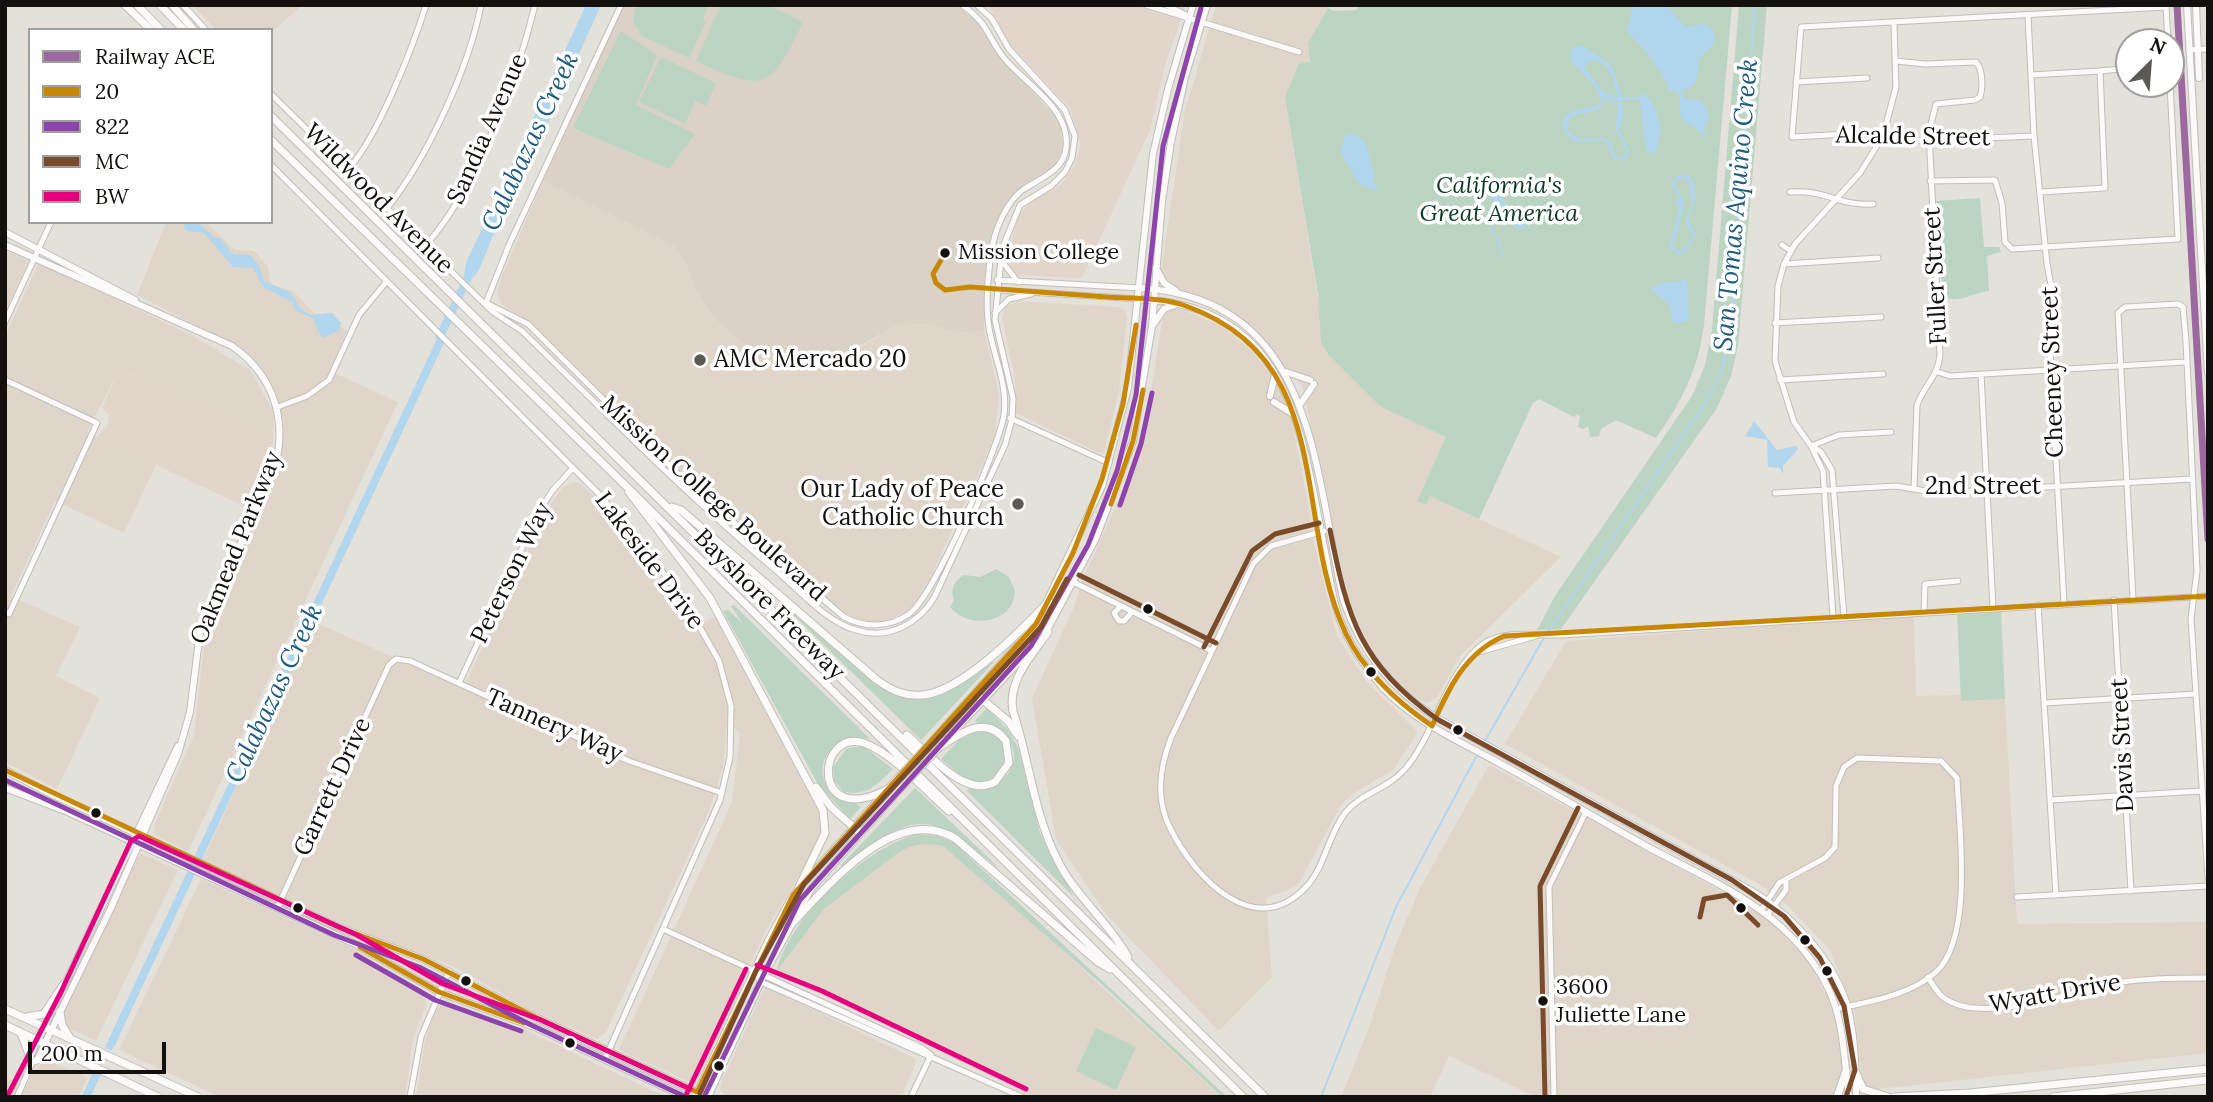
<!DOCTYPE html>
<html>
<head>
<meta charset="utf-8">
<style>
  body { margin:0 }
  #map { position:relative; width:2213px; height:1102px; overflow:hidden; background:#e4e0da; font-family:Lora,serif }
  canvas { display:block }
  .frame { position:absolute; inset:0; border:7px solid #13100d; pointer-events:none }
  .legend { position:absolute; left:28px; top:28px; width:245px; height:196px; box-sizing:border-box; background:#fff; border:2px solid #a19f9e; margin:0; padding:9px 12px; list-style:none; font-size:21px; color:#13100d }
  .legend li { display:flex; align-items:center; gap:14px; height:35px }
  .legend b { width:35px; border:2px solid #a19f9e }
  .north { position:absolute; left:2115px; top:28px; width:70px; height:70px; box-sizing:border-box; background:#fff; border:2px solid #a19f9e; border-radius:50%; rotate:25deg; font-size:19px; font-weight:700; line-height:28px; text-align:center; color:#13100d }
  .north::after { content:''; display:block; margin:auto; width:24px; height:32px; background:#5c5955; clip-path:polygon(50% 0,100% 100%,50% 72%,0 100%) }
  .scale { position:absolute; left:28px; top:1042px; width:138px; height:32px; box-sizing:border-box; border:4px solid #13100d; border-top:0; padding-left:9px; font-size:21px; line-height:24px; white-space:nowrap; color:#13100d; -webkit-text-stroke:5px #fff; paint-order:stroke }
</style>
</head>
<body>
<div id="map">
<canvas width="2213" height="1102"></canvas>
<div class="frame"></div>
<ul class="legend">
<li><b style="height:9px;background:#9b68a0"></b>Railway ACE</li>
<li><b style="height:9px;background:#c98803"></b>20</li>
<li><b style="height:9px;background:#8e44ad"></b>822</li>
<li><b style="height:9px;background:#7a4b2a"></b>MC</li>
<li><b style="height:9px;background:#e5007d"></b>BW</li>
</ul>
<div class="north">N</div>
<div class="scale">200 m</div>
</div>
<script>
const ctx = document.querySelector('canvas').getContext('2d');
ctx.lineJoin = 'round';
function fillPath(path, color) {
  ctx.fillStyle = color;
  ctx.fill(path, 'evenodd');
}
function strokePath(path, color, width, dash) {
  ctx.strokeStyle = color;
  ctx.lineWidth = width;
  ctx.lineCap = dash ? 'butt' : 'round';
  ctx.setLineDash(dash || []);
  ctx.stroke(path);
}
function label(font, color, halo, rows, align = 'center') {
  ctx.font = font + ' Lora,serif';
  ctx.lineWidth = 7;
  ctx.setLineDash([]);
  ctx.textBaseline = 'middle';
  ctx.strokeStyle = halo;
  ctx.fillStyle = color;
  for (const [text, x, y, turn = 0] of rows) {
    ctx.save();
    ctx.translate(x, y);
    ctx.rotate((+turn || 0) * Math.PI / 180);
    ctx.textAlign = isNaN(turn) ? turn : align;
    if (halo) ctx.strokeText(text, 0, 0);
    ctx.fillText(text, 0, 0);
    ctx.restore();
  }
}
fillPath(new Path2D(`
  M193,5H302L271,33V30H216Z
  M1216,5H1330L1308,43L1310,62L1304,64L1285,97L1319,306L1381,407L1446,437L1421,492L1561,557L1460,656L1438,696L1430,702L1426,703L1402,688L1377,662L1351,610L1302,385L1237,316L1197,295L1174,288L1161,273L1184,115Z
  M543,181L674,246L686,263L695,288L714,318L735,338L762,352L859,348L898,325L932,324L958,333L984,330L999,394L995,437L925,590L908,611L882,622L862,621L843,612L697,487L529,322L500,303L497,292L504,271Z
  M166,222H206L235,250L254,251L268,267L270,284L293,291L316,315L332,313L341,323L339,326L347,331L330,371L398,402L188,852L154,834L155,823L194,735L205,635L282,459L280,404L263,370L219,337L137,295Z
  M5,250L28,261L5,313Z
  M39,263L193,336L250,370L274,413L273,437L120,368L87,432L156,465L150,478L124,533L55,501L11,596L80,627L56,676L100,698L57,789L5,762V336Z
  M1019,301L1118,307L1125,311L1127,318L1119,391L1104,452L1100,453L1016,413L1015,378L1002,319L1005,307Z
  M1173,308L1184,310L1221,326L1254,353L1278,385L1291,418L1310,515L1309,524L1337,636L1366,681L1418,732L1393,770L1352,794L1341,805L1299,883L1288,890L1266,898L1272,977L1219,1031L1105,913L1056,839L1032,698L1074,607L1082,581L1127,481L1149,403L1163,316Z
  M574,482L581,484L599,502L693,628L715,617L820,809L823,830L811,856L767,928L699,1077L690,1082L619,1050L732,802L740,733L727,723L723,767L709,811L606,1032L597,1039L536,1013L453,966L351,928L203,860L313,621L463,689L545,512L562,488Z
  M1914,615L1916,696L1961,695V701L2005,699L2017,924L2208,922V1053L1870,1090L1862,1082L1855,1013L1830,950L1787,905L1759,884L1505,744L1566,641Z
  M1489,765L1762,913L1807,960L1837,1014L1848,1091L1832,1097H1536L1449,1056L1430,1097H1341L1367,1033L1396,944L1420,888Z
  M927,843L943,846L1023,914L1221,1097H1033L777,971L824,909L898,853L910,845Z
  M140,853L178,870L96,1041L59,1023Z
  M201,879L352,948L423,990L426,1004L413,1039L405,1097H220L119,1050Z
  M768,988L914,1058L916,1062L901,1097H726L720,1089L722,1081L763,991Z
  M450,1003L523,1029L666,1097H416L425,1041L436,1010L441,1004Z
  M45,1059L88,1078L78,1097H5V1078L26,1087L33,1072Z`), '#dfd6c9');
fillPath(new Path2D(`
  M988,5H1186L1165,65L1150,130L1082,278L1018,275L1011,268L1007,257L1018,216L1031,202L1061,185L1074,166L1081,145L1070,108L1013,48Z
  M120,368L273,437L272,465L252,510L97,437L108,425L109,415L102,408Z`), '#e2d5ca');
fillPath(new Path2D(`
  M624,5H957L981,24L1001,57L1056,117L1061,128L1063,149L1052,170L1029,184L1003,211L994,231L988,253L984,330L958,333L931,324L898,325L842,355L802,362L762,352L735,338L714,318L695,288L686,263L674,246L543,181Z`), '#dad2c7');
fillPath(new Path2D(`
  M636,5H708L703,19L706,21L689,58L642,36L633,22Z
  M721,5H768L803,22C771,90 764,93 696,61Z
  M1359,5H1732L1704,325C1698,369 1682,402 1656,438L1616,420L1601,429L1599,436L1590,437L1588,426L1583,429L1578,427L1580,417L1578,414L1574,417L1539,399L1533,403L1479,519L1430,496L1426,505L1417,501L1446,437L1381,407L1328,354L1321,342L1318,294L1285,97L1299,64L1310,62L1308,43L1328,8L1334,11L1357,10Z
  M1739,5H1767L1738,346L1731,376L1717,408L1561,629L1537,630L1555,596L1692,396L1705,365L1712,330Z
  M621,31L657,55L636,105L695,134L669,169L573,128Z
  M661,57L716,83L706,106L695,101L685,124L639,102Z
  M1980,198L1984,247H1999L2001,252L1987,256L1989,291C1974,292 1958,305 1943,296L1936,201Z
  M996,569L1009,577L1015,591C1014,624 968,630 950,607L954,600C950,590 954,581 964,575L980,577Z
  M778,600L878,686L903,697L919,699L942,694L991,661L993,663L921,740Z
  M734,605L870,739C839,732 810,758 828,789C836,802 852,799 861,807L850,819L818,784L723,611L728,610L743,624L731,606Z
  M2001,611L2005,699L1961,701L1957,613Z
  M987,708L1009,731L1018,748L1040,833L1074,897L967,791L970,787C998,794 1028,765 1007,737C999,725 983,728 975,721Z
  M980,730C1006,735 1011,756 997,776L980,783L961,776L941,759L959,740Z
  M855,747H864L893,769C877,785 867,796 844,792L834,781L833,767L846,749Z
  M915,788L991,860L1000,870C927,810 918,808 843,867L840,866Z
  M918,834L937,836L953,842L1227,1097H1222L1106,988L943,846C925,843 914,843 898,853L824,909L777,971C788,918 866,847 918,834Z
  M1096,1028L1136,1047L1116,1090L1076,1071Z`), '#bcd4c2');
fillPath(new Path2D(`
  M586,5H601L511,204L499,221L479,270L471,280L441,344L435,337L464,276L466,263Z
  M1633,5H1666L1686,27L1705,24L1714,31V43L1699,59L1696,83L1681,92L1686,99L1700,100C1710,111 1712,121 1701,132L1707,131L1706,135C1697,134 1699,130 1692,126C1673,116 1684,109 1678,93L1668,90C1670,79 1637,40 1627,32Z
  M1578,45L1586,47C1593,54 1597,54 1605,60C1616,68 1617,85 1622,97H1640L1644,93C1660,107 1665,137 1654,154L1646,150L1640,100H1622L1623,117L1619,131L1630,151L1624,161L1613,159L1608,145L1603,140L1577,142L1566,135C1554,110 1580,109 1598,106L1602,100L1593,84L1571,61L1570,51ZM1593,60C1612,62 1613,83 1618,97C1601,96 1594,78 1584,66ZM1606,98L1619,101L1615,128L1627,151L1621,159L1615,156L1611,143L1605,138L1579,139L1567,130L1570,116L1598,110Z
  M1346,134H1355L1365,142L1374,173L1373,182L1378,187L1376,191L1359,184L1340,151Z
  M1684,174L1692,178C1698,195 1695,205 1688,220L1696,235L1685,252L1678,255L1669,246L1680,207L1675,204L1679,198L1672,184L1676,177ZM1684,178L1690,183L1692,206L1685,222L1693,236L1683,250L1678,251L1672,244C1677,237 1683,211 1684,202L1675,185L1678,179Z
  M1486,183L1498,189L1504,202L1525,216L1528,214L1526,226L1518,230L1512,223H1502L1492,197L1474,191Z
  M183,222H198L215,238H220L233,254L250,255L259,265L264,281L290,292L301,309L310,315L332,313L341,323L339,331L322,338L313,319L294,309L292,302L263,287L253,268L233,267L204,233L186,231Z
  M1687,280L1689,321L1674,324L1668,304L1651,290L1661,283Z
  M1754,421L1777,450L1796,446L1798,449L1783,466V474L1780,468L1768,467L1767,440L1745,436Z`), '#b2d6ee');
strokePath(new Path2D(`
  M1606,102L1619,104
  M1500,219L1494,221L1490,229L1497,238L1503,256
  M1548,632L1704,405L1721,373L1730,334L1755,5
  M1485,741L1545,636
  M1321,1097L1396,907L1477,755`), '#b2d6ee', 2);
strokePath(new Path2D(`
  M110,1046L440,342
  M86,1097L97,1073`), '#b2d6ee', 8);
const minor = new Path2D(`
  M183,5L206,30
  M1146,5L1299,52
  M1166,5L1186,15
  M2028,16L2034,136L2047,264L2054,301L2049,333L2064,603
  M2189,50L2208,49
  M1896,61L1925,64L1976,62C1983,70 1983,87 1980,97L1975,100L1936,104L1929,132L1940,355C1938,377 1924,385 1917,405L1914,488
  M2100,71L2129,68
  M2031,75L2100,71L2105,188L2041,192
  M1796,82L1867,78
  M271,94L461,281L493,312L522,331C607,414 689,497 779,573C802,593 827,622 856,630C887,640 917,625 934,598L1005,445L1012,419L1013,398L995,320L1002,249L1020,205L1051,186L1065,172L1072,158L1075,136L1065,110L1009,49L992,19L977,5
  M2034,136L1912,141L1867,133L1792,137L1801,27L2166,7L2168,42
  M271,165L600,495L682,596L719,661L731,706L730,757L720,800L605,1059
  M348,169C377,139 413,47 426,5
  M1930,181L1995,180L2002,203L2005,242L2012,249L2178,239L2170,84
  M1790,192C1826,189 1837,206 1873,204
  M388,207C427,158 469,68 481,5
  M426,245C476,189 517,79 535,5
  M1782,245L1791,251
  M1001,260L1018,282
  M1784,264L1878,258
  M997,280L1140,288
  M997,290L1140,299
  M486,303L528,324L684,480L844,617C865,628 889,628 909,614C933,598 999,447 1004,415C1008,384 994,358 989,328C985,303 988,268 993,243C997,225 1008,200 1024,189C1046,175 1070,168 1066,136C1062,104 1023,81 1004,58C986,35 990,25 962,5
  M486,303L509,245L621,5
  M995,313L1009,299L1031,294
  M5,322L51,222
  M1775,323L1881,317
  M1938,372L1950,376L2185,362
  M1981,374L1993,608
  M5,380L97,423L9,614L5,612
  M1780,380L1883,374
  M278,407L307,396L329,380L359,315L387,281
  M1010,418L1109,463
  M1811,446L1839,435L1891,432
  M1814,447L1821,452L1832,470L1844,617
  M1775,493L1896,486L1938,493L2192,479
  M1324,531L1271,546L1253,564L1171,738C1159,769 1155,800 1171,830C1195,877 1254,942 1306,887C1325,867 1328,835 1345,813C1361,793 1388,789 1405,769C1435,735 1446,671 1483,644C1504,629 1537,636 1561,635L2208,596
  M1075,583L1212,651
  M2133,599L2118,313L2125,307L2178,304L2183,307L2186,341L2197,571L2191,618L2208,878
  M2114,600L2131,891
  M2038,605L2056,895
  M1120,607L1114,613L1119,621H1124L1132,612
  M1924,612L1925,584L1958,581
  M1833,617L1823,471L1811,446L1794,422L1775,361L1778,286L1784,264L1795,244L1860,173L1883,136L1896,87L1894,24
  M1479,652L1536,636
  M459,683L539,512L552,491L573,468
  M2044,703L2196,694
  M2050,800L2201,791
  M2017,897L2208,886
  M277,908L389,665L396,659L410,661L629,761L722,793
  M1762,909L1779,883L1825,858L1835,847L1836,786L1844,767L1857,758L1941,761L1957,778C1959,826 1974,937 1936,972C1912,995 1867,1002 1836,1009
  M1768,914L1786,890V882
  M663,929L922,1048L931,1055
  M754,973L761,982L1022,1097
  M1928,977C1933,985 1937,993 1944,998C1983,1026 2074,990 2117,983C2147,978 2177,978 2208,978
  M30,1057L38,1040
  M17,1097L32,1063L37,1060L45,1043
  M410,1097L421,1037L449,971
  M911,1097L931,1055
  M1554,1097L1549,887L1586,812`);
const major = new Path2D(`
  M2187,5L2208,373
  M2196,5L2199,78
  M5,232L135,300
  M5,245L232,346C275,376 289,423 273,473L200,632L190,712L178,754L111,908L45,1043
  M1156,268L1164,283L1176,291
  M1140,288C1317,299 1313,471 1344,602C1362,653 1391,688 1435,717L1757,894C1795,919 1833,960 1847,1005C1855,1033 1856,1068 1856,1097
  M1140,299C1294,307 1302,438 1326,557C1330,578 1332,600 1340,620C1349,644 1366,668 1383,688C1415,722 1459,741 1499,763C1549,790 1597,819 1646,846C1715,883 1787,910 1826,984C1844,1017 1844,1060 1849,1097
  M1153,325L1164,309L1175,305
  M1286,372L1310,380
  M1270,396L1275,375
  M1274,402L1293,414
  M1301,403L1314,384
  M1045,634L1096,538L1133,441L1152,326L1162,201L1171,142L1185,77L1207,5
  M933,740L1036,624L1102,486L1128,388L1153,154L1168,89L1193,5
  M945,741L1033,647
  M5,770L47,792L338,927L423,959L535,1017L707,1097
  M5,788L68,812L353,943L439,992L537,1028L686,1097
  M64,986L178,746
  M38,1040L59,996
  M695,1097L769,939L793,895L896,780
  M708,1097L764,975L811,889L903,786`);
const highway = new Path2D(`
  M125,5L151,30
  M137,5L161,30
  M160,5L184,30
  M172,5L194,30
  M271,116L1265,1097
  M271,140L625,485L1243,1097
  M629,492L710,598L823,810L825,833L799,887
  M672,507L681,510L877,680C891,690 905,697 923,695C962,691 1022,630 1049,601
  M1048,632C1032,655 1007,681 1013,711C1029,759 1034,815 1058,861C1076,897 1109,922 1128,957
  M976,694L1008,721L1018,736
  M907,735C928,753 965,799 995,782L1009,763L1006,741C986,714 961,733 940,747
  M816,787L831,807L860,833
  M886,790C810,829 816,728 864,743C892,753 926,791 949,811
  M788,928C826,888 895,801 956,839L1098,962L1110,969
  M5,1009L198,1097
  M60,1012L62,1025L70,1038
  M26,1017L44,1014L64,984
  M5,1025L158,1097
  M21,1033L30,1057
  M37,1060L48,1054L63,1053
  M1856,1073L1863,1089L1888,1097
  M1837,1097L1846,1071
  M1894,1097L1970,1093L2208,1069
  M2053,1097L2208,1080`);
strokePath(minor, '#c1beba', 7);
strokePath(major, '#c1beba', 8);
strokePath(highway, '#c1beba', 9);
strokePath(minor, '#fbfaf9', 5);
strokePath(major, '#fbfaf9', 6);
strokePath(highway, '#fbfaf9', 7);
const majorBridge = new Path2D(`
  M896,780L933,740
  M903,786L940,747`);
strokePath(majorBridge, '#c1beba', 8, []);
strokePath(majorBridge, '#fbfaf9', 6);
strokePath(new Path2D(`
  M945,253L933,274L936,283L945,290L970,287C1016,290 1061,294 1107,297C1133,299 1161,297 1186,306C1338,360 1291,517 1346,634C1365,673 1397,702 1432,726C1448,689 1465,653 1504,636L2208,596
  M1111,504L1133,441L1143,390
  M5,770L338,927L423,959L535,1017L697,1092L793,895L1036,624L1073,553L1102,479L1123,404L1136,325
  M360,947L439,992L524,1023`), '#c98803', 5);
strokePath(new Path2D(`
  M1120,505L1141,444L1152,393
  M5,780L334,935L419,967L531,1025L686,1097
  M356,955L435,1000L521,1031
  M704,1097L800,900L1031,646L1088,545L1117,471L1136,395L1163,146L1201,8`), '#8e44ad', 5);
strokePath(new Path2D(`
  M1330,530C1348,620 1360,663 1437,719L1732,880L1784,916L1820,958L1844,1006L1855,1070L1846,1097
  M1079,575L1216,643
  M1204,647L1252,551L1275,534L1319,523
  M1700,917L1704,899L1727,895L1758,925
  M700,1093L756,971L804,884L1041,627L1067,579
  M1545,1097L1540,886L1578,808`), '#7a4b2a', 5);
strokePath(new Path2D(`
  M757,965L822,991L1026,1089
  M9,1093L61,992L131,841L139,836L357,935L443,984L541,1020L690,1089
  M687,1093L746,969`), '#e5007d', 5);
strokePath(new Path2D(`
  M2177,5L2208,539`), '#9b68a0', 7);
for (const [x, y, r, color] of [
  [945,253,6,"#13100d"],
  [700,360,7,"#5c5955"],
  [1018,504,7,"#5c5955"],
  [1148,609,6,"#13100d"],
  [1371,672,6,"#13100d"],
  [1458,730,6,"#13100d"],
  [96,813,6,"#13100d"],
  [298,908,6,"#13100d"],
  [1741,908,6,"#13100d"],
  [1805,940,6,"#13100d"],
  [1827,971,6,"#13100d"],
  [466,981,6,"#13100d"],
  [1543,1001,6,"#13100d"],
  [570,1043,6,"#13100d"],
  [719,1066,6,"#13100d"]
]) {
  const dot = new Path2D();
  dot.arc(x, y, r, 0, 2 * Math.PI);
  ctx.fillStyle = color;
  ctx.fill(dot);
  strokePath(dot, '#fff', 2.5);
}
label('22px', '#13100d', '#fff', [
  ["Mission College",958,253],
  ["3600",1556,988],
  ["Juliette Lane",1556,1016]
], 'left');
label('24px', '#13100d', '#fff', [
  ["Sandia Avenue",488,129,-66],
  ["Alcalde Street",1913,137,1],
  ["Wildwood Avenue",378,199,45],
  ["Fuller Street",1936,276,-93],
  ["Cheeney Street",2053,372,-92],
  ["2nd Street",1983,487],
  ["Mission College Boulevard",713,499,42],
  ["Oakmead Parkway",237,548,-68],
  ["Lakeside Drive",649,561,53],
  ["Peterson Way",512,573,-64],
  ["Bayshore Freeway",769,605,45],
  ["Tannery Way",554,726,24],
  ["Davis Street",2123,745,-93],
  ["Garrett Drive",333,787,-65],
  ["Wyatt Drive",2055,994,-10]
]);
label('italic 24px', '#0f3c26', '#fff', [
  ["California's",1499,186],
  ["Great America",1499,214]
]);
label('24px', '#13100d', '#fff', [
  ["AMC Mercado 20",714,360],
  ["Our Lady of Peace",1004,490,"right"],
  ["Catholic Church",1004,518,"right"]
], 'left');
label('italic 26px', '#205c80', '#fff', [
  ["Calabazas Creek",531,142,-65],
  ["San Tomas Aquino Creek",1737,205,-85],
  ["Calabazas Creek",275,694,-65]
]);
</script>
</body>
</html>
